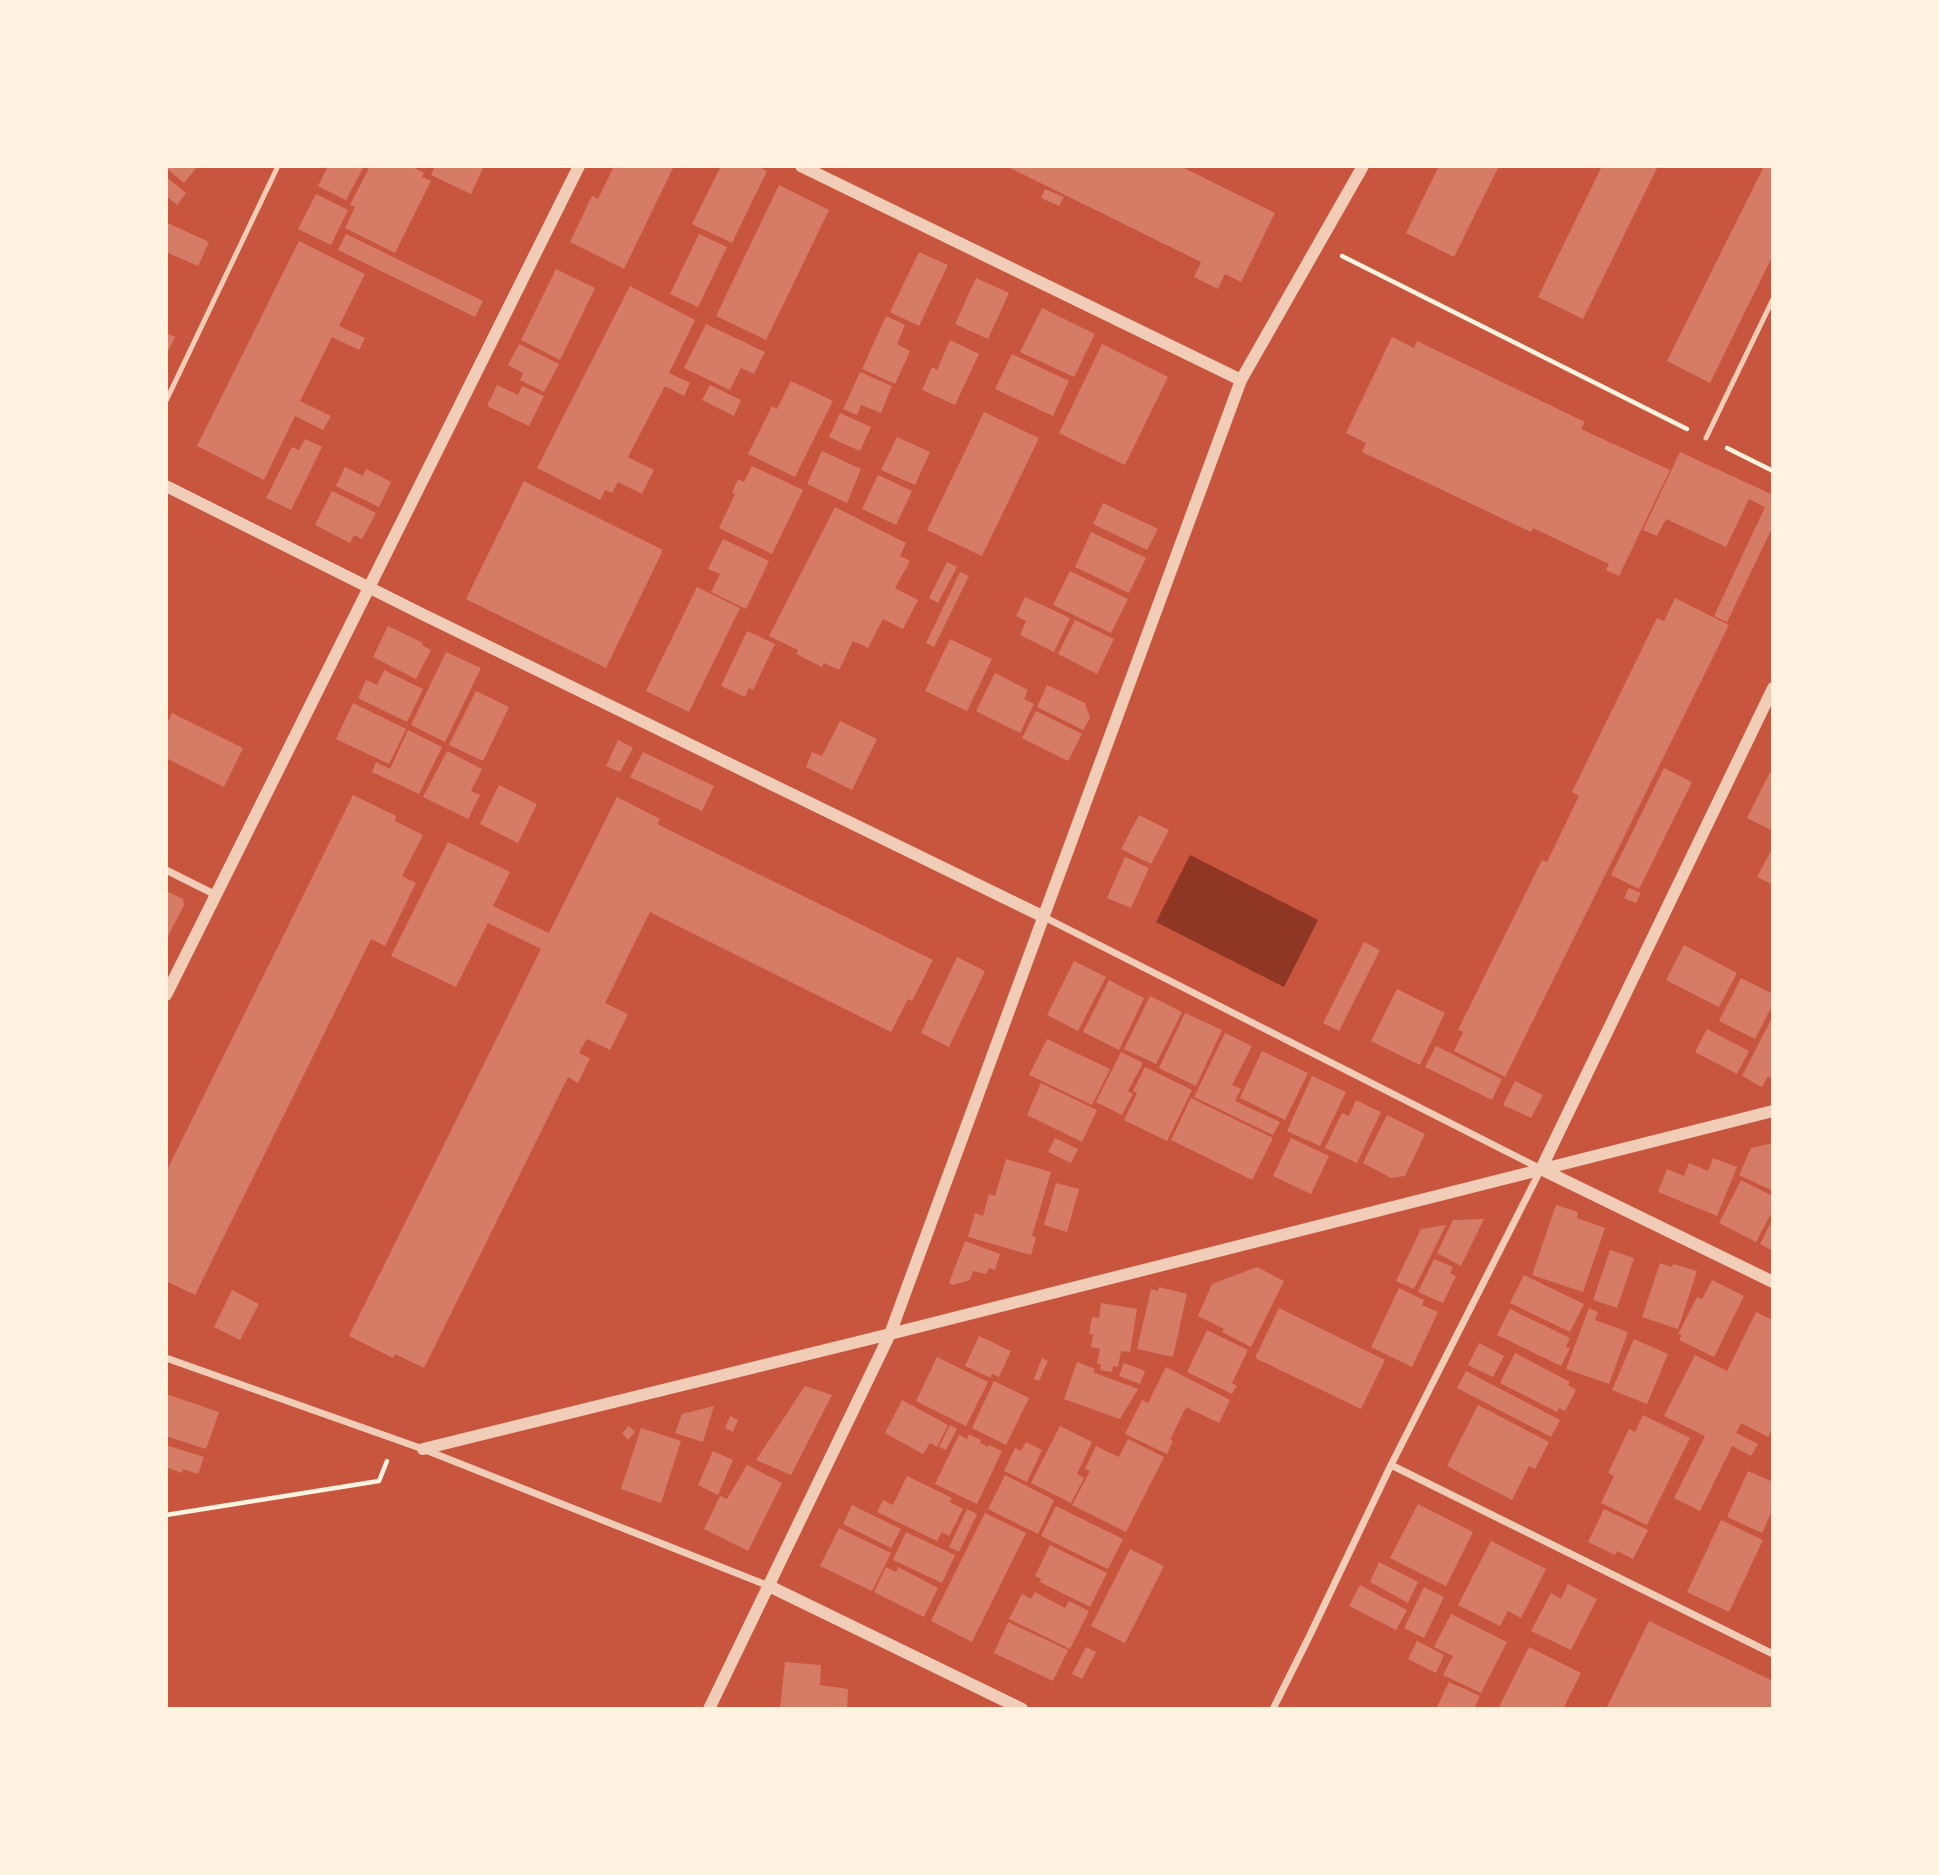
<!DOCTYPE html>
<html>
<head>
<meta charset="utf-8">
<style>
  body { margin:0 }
  #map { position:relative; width:1939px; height:1875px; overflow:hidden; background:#c8553d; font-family:"Zilla Slab",serif }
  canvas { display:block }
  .frame { position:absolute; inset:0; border:168px solid #fff3e0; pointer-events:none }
</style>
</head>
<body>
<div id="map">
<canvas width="1939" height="1875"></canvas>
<div class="frame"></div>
</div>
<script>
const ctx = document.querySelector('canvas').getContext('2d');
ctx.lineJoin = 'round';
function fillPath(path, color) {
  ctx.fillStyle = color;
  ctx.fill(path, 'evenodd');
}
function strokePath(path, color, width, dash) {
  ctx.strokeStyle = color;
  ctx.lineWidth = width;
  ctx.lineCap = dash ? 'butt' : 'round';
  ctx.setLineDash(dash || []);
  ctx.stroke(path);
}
fillPath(new Path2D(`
  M1190,855L1318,920L1284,987L1156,922Z`), '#8f3625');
fillPath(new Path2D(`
  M166,166H198L184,183L166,168Z
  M328,166H364L346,200L318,186Z
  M370,166H411L424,173L422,177L431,181L395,253L345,228L355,207L350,205Z
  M435,166H484L471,194L431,175Z
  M614,166H674L624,269L570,242L592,196L598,199Z
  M721,166H757L767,171L732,243L692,224Z
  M1006,166H1180L1275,213L1241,282L1225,274L1218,289L1194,277L1201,262Z
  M1439,166H1499L1454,257L1406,233Z
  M1602,166H1658L1583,319L1538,297Z
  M1764,166H1773V255L1710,383L1667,361Z
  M166,177L186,193L177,205L166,196Z
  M779,185L829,210L766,340L716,316Z
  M1045,189L1064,197L1059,206L1041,198Z
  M316,194L348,210L331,245L298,229Z
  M168,223L209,242L198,266L166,252V227Z
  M346,234L483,301L475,317L338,250Z
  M699,234L727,247L698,307L670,294Z
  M299,241L365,274L339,326L365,338L359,350L332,337L300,401L331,416L323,430L295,416L264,480L197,446Z
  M919,252L948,265L919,326L890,312Z
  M556,269L595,288L560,360L521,340Z
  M976,278L1009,293L988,339L955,324Z
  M630,286L695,320L669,373L690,383L684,396L665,386L628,457L654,470L642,494L618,482L612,493L605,490L600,500L537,468Z
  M1042,308L1095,334L1074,377L1020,352Z
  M886,316L905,325L897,344L910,351L895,384L862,369Z
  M706,324L765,352L754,374L741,368L730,390L684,368Z
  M166,333L175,337L166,355Z
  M1392,337L1414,348L1417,341L1585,422L1581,429L1670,470L1619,576L1606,570L1609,564L1533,528L1531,532L1362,452L1366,443L1346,433Z
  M950,340L979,354L955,405L922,390L932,367L937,370Z
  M519,344L559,364L544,392L520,380L523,373L508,365Z
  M1102,344L1168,377L1125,465L1059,433Z
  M1012,354L1069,381L1053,416L995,389Z
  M860,372L892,386L881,413L861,405L857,415L843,409Z
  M791,381L833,401L795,477L748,454L772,406L777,409Z
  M497,385L518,395L522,386L544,396L529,426L487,406Z
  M710,385L741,400L734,416L702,400Z
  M984,412L1039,438L982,556L927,530Z
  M840,413L871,427L860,451L829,437Z
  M897,437L930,452L915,485L881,470Z
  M305,439L322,447L291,510L266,498L292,447L299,450Z
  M822,451L861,469L847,503L807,484Z
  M1680,452L1773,495V526L1727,622L1714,616L1765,507L1749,499L1726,547L1666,519L1657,536L1643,530Z
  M752,466L803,490L772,554L719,528L735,494L732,493L738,479L744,482Z
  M345,467L363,476L366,469L391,482L379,507L336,486Z
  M878,475L912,491L896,525L862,509Z
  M524,481L663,550L606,668L466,599Z
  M332,491L376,513L362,539L354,535L350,543L315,525Z
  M1103,503L1158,529L1147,550L1093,524Z
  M835,507L906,543L900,556L910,561L895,588L918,600L903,629L883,619L868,648L853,641L839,670L824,663L822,667L796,654L798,650L769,636Z
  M1091,532L1146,558L1129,593L1075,567Z
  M723,539L769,561L746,609L711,592L720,574L708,569Z
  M947,562L957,567L938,603L929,598Z
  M1070,571L1128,599L1111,633L1053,605Z
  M960,572L969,576L934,647L926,643Z
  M697,587L740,608L689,712L646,691Z
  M1025,597L1070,618L1054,652L1020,635L1026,621L1016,616Z
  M1675,598L1729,625L1505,1077L1454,1051L1463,1032L1458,1030L1542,860L1547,862L1579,796L1572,792L1657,618L1664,621Z
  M1075,620L1114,639L1097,674L1058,654Z
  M388,626L423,643L422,645L431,650L416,679L373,657Z
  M747,631L775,644L753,690L749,688L745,697L721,686Z
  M950,639L992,659L967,711L925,691Z
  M446,652L481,668L445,742L411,725Z
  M384,670L423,689L407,722L358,698L366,680L377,685Z
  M995,673L1028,690L1024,699L1034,704L1020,733L976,711Z
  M1047,685L1085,703L1090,718L1083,730L1037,707Z
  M476,691L509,707L483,761L449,745Z
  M353,703L406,729L389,764L336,739Z
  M1036,711L1082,734L1068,761L1022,738Z
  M172,713L243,748L224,787L166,758L168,732L166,726Z
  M840,721L877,739L852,790L806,767L812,752L822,756Z
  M408,730L442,747L419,794L372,772L376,762L390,769Z
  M618,740L633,748L620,772L606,766Z
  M447,751L482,769L471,791L480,795L468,819L423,797Z
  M643,752L714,786L702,811L630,777Z
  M1664,768L1692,782L1639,889L1611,875Z
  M1770,772L1773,774V831L1747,818Z
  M499,785L537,804L518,843L480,824Z
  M353,795L396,816L395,821L423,835L402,876L416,883L385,946L371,939L195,1295L166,1281V1172Z
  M617,797L660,819L657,824L933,960L912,1001L908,999L891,1032L650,912L605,1003L628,1014L610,1050L587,1039L579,1053L590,1058L578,1083L568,1077L424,1368L395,1354L393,1358L349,1336L541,949L488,923L456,987L391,956L448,842L510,872L493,906L549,933Z
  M1139,815L1169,830L1151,864L1121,849Z
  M1773,847V885L1757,877Z
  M1125,857L1149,868L1131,908L1107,898Z
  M1629,888L1641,893L1636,903L1624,898Z
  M166,891L183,899L184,905L166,940Z
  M1364,942L1380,950L1339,1031L1323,1023Z
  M1684,945L1737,973L1719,1007L1666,980Z
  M957,957L985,971L949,1047L921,1033Z
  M1074,961L1106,977L1078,1031L1047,1015Z
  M1741,978L1773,994V1004L1755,1039L1719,1021Z
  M1109,980L1144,998L1119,1050L1083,1032Z
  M1397,989L1445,1013L1420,1065L1371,1041Z
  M1150,996L1182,1012L1156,1064L1124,1049Z
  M1185,1013L1222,1030L1196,1086L1159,1068Z
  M1773,1016V1079L1768,1076L1762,1087L1742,1076Z
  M1707,1029L1749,1051L1737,1074L1695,1052Z
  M1225,1033L1252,1046L1232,1085L1241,1089L1235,1101L1280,1122L1273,1135L1194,1097Z
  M1047,1039L1110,1069L1092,1105L1029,1075Z
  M1436,1046L1502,1079L1492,1100L1425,1067Z
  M1262,1051L1308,1073L1285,1120L1240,1098Z
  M1121,1052L1143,1063L1128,1091L1133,1094L1122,1115L1096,1102Z
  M1145,1067L1192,1090L1167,1141L1124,1120L1137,1093L1133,1091Z
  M1312,1076L1346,1092L1320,1146L1287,1131Z
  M1515,1081L1543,1095L1531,1118L1503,1105Z
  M1041,1083L1097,1110L1082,1142L1027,1115Z
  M1191,1098L1273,1138L1252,1180L1171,1140Z
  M1356,1100L1381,1112L1357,1163L1325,1148L1342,1113L1349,1116Z
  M1387,1115L1425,1134L1405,1176L1391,1178L1363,1163Z
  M1055,1138L1078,1149L1071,1163L1048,1152Z
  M1291,1138L1329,1156L1311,1194L1273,1176Z
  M1773,1143V1191L1739,1175L1751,1148Z
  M1713,1158L1737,1167L1717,1216L1658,1192L1667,1169L1684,1176L1689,1163L1708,1171Z
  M1006,1159L1051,1172L1032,1236L1036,1237L1031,1255L968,1237L975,1213L983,1216L989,1194L995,1196Z
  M1741,1180L1773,1196V1210L1756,1242L1719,1223Z
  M1056,1183L1079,1189L1067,1232L1044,1225Z
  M1556,1205L1578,1212L1577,1218L1605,1228L1583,1292L1532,1275Z
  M1773,1218V1251L1760,1244Z
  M1484,1219L1461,1266L1437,1253L1453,1220Z
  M1446,1225L1414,1289L1396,1281L1421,1229Z
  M965,1241L1000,1254L995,1270L989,1268L986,1274L973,1271L970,1280L953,1285L949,1283Z
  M1610,1250L1634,1258L1617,1308L1593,1300Z
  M1434,1259L1453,1267L1450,1273L1456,1276L1443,1303L1418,1292Z
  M1660,1263L1672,1267L1673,1264L1697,1271L1678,1329L1642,1317Z
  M1257,1267L1284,1281L1251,1347L1222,1332L1224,1329L1198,1316L1212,1284Z
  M1524,1275L1584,1304L1570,1332L1510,1303Z
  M1712,1280L1744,1296L1714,1357L1679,1340L1682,1335L1678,1334L1697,1297L1702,1299Z
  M1159,1287L1187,1294L1173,1357L1137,1349L1151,1289L1158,1291Z
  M1399,1288L1424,1300L1422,1305L1438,1312L1412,1367L1371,1347Z
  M232,1290L259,1304L240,1340L214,1327Z
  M1101,1303L1137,1309L1130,1352L1121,1351L1118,1367L1113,1366L1112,1372L1100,1370L1101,1364H1097L1100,1349L1091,1347L1093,1335L1089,1334L1092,1317L1099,1318Z
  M1279,1308L1385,1360L1361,1409L1255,1358Z
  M1589,1308L1598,1312L1595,1320L1628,1332L1609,1384L1566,1369Z
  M1510,1309L1570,1338L1566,1347L1570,1348L1561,1366L1497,1335Z
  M1756,1312L1773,1320V1427L1768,1437L1741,1423L1736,1433L1758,1444L1751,1456L1732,1446L1700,1511L1674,1498L1705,1436L1664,1416L1695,1355L1727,1371Z
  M1207,1330L1248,1350L1232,1383L1237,1386L1232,1394L1187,1372Z
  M979,1336L1011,1351L999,1377L992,1374L991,1378L965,1366Z
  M1634,1339L1668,1354L1647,1404L1612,1390Z
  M1479,1343L1504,1356L1493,1377L1468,1365Z
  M1515,1353L1570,1382L1568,1385L1576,1390L1565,1411L1559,1408L1557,1412L1500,1383Z
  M937,1357L988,1382L966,1426L916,1401Z
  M1042,1358L1048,1361L1039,1381L1034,1379Z
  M1077,1362L1095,1369L1093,1372L1138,1389L1120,1419L1064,1399Z
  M1124,1363L1145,1371L1140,1384L1119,1376Z
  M1166,1367L1230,1400L1219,1423L1186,1407L1170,1440L1173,1441L1167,1454L1125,1434L1142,1400L1148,1403Z
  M1466,1371L1560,1420L1551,1437L1457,1388Z
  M994,1381L1029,1398L1006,1445L972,1428Z
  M805,1386L832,1395L791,1475L756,1460Z
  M166,1394L219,1412L206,1449L166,1436Z
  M902,1400L948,1425L937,1447L930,1443L923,1454L885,1433Z
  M1478,1405L1549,1442L1535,1469L1529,1466L1512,1500L1447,1466Z
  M714,1406L703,1442L675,1433L682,1414Z
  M1643,1415L1690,1438L1647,1525L1601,1503L1614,1476L1608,1473L1629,1429L1635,1432Z
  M730,1416L738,1420L733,1432L725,1428Z
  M950,1425L957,1429L946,1450L939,1447Z
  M629,1426L635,1432L628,1440L622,1433Z
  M1060,1426L1092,1442L1077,1474L1084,1478L1071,1503L1031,1483Z
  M641,1428L681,1441L661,1503L621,1489Z
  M969,1434L981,1440L980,1443L988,1447L989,1445L1002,1451L977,1504L935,1484L959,1435L967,1439Z
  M1128,1439L1164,1457L1126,1532L1072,1505L1090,1471L1085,1469L1096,1446L1119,1457Z
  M1026,1442L1042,1450L1027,1482L1004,1471L1015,1448L1021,1451Z
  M166,1445L204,1457L198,1474L183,1469L182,1473L166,1467Z
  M713,1451L733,1460L718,1495L698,1485Z
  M747,1465L782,1483L748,1551L704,1529L720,1496L727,1499Z
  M1748,1471L1773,1482V1509L1762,1533L1727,1517Z
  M1005,1475L1054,1500L1038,1534L988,1509Z
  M907,1476L952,1498L950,1502L963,1509L949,1536L942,1532L937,1541L877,1512L883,1500L893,1505Z
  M1418,1504L1473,1532L1446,1586L1390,1558Z
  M852,1505L901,1529L891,1548L843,1524Z
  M1056,1506L1123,1539L1108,1569L1041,1536Z
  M967,1509L977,1514L959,1552L949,1547Z
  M1604,1509L1648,1530L1633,1559L1617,1551L1615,1555L1588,1542Z
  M985,1513L1026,1533L972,1642L931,1621Z
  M1721,1520L1763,1540L1729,1612L1687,1592Z
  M839,1528L891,1553L872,1591L820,1566Z
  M906,1532L955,1555L942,1583L893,1560Z
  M1491,1541L1546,1569L1521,1618L1508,1611L1500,1626L1458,1605Z
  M1050,1545L1107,1573L1090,1607L1040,1582L1041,1579L1035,1576Z
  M1130,1549L1164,1566L1125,1643L1091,1626Z
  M1379,1562L1418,1582L1408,1603L1370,1582Z
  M886,1567L896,1572L898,1567L938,1588L924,1617L874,1592Z
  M1568,1584L1597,1599L1571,1650L1531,1631L1551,1593L1561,1599Z
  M1360,1585L1407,1610L1396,1630L1349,1606Z
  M1424,1587L1444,1597L1424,1638L1404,1628Z
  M1035,1592L1065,1608L1069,1601L1089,1611L1070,1649L1009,1619L1022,1594L1031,1599Z
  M1451,1614L1507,1642L1481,1693L1443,1675L1453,1656L1434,1647Z
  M1649,1621L1773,1681V1709H1606Z
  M1008,1622L1068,1650L1053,1681L994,1653Z
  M1417,1641L1444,1655L1436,1673L1408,1659Z
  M1086,1647L1096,1652L1082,1679L1072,1674Z
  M1529,1647L1581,1673L1563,1709H1498Z
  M785,1662L821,1665L820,1685L848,1689L847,1709H780Z
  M1449,1682L1480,1696L1474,1709H1436Z`), '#d67c66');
strokePath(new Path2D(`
  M1342,256L1687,429
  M1727,448L1773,471
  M166,1515L379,1481L387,1461`), '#fff3e0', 4.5);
strokePath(new Path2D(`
  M166,401L278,166
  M1706,438L1773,299`), '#f1ccb7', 5);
strokePath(new Path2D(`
  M166,870L216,895
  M1044,917L1541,1169L1391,1465L1309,1637L1273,1709
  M166,1358L423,1449L769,1586
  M1391,1465L1773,1654`), '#f1ccb7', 7);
strokePath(new Path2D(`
  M801,166L1241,380
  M166,486L422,614L1044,917
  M1773,688L1541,1169L1773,1282
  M166,995L579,166
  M423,1449L890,1334L1773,1111
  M769,1586L1022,1709
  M709,1709L890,1334L1241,380L1363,166`), '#f1ccb7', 12);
</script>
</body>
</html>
